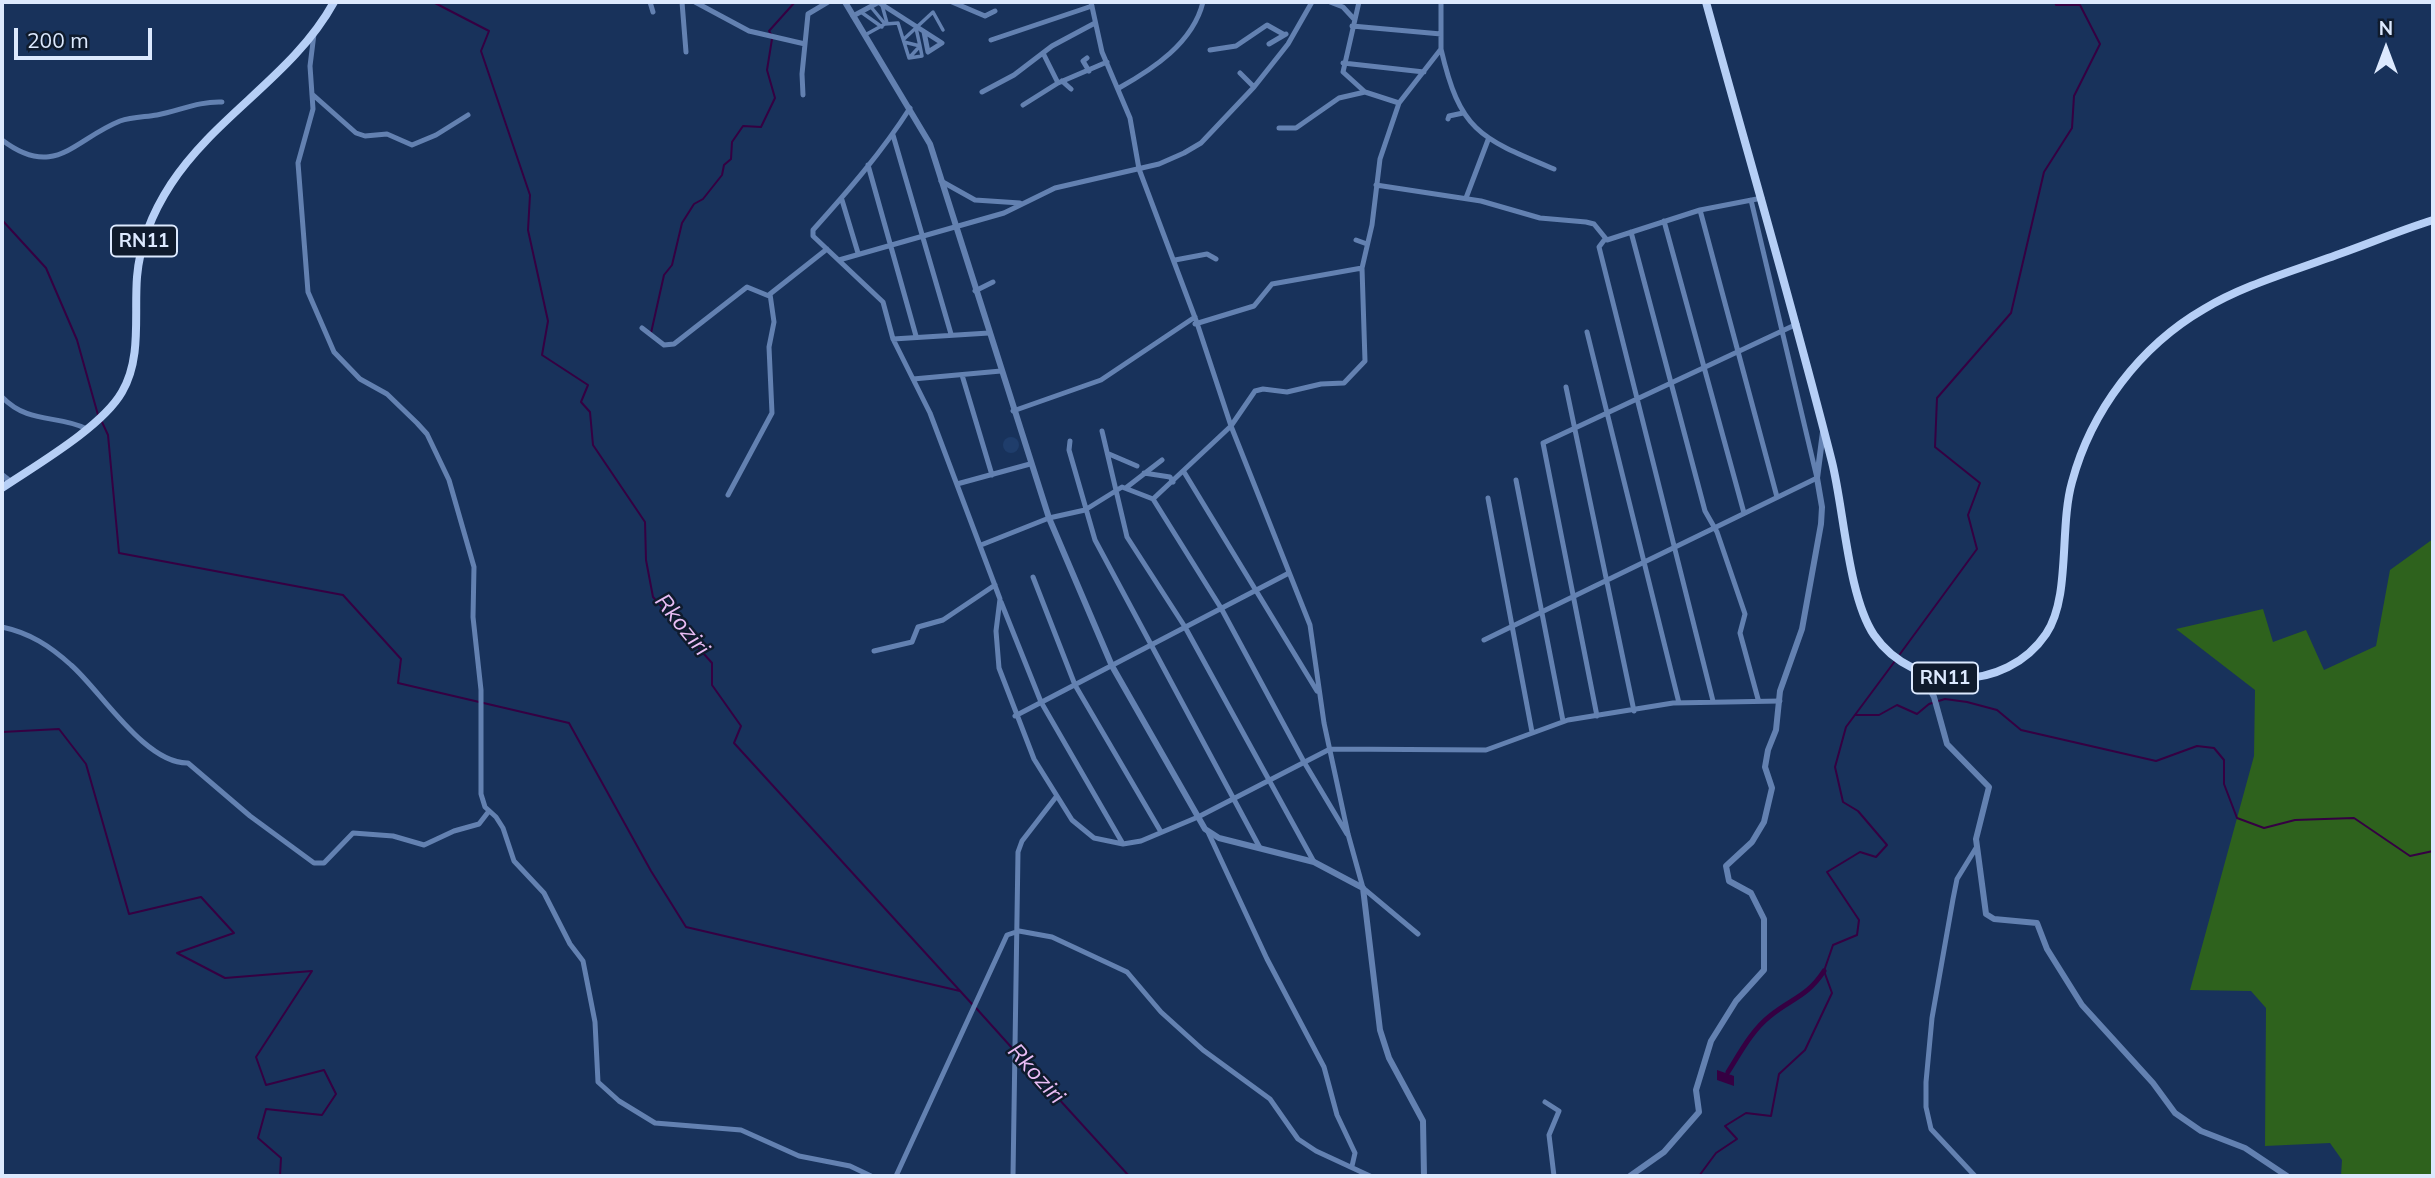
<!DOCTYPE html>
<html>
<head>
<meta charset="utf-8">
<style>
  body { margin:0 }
  #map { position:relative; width:2435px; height:1178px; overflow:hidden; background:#18325b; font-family:Mulish,sans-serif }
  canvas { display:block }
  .frame { position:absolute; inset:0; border:4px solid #dce9fe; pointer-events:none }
  .north { position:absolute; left:2351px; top:14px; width:70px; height:70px; -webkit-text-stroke:5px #0f1b2d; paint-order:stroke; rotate:0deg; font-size:19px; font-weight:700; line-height:28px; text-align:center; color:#dce9fe }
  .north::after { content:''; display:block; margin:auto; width:24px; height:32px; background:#dce9fe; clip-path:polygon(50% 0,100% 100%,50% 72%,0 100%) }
  .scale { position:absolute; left:14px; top:28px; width:138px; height:32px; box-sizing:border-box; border:4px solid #dce9fe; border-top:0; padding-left:9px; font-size:21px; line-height:24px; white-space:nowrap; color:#dce9fe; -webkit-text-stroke:5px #0f1b2d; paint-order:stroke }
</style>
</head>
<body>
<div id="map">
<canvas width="2435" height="1178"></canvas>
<div class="frame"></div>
<div class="north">N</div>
<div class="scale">200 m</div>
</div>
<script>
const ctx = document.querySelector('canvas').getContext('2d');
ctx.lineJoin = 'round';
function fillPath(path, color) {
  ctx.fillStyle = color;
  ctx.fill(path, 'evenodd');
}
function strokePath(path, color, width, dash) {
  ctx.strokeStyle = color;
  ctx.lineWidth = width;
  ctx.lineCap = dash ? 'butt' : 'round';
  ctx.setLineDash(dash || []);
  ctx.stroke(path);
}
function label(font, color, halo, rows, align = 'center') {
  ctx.font = font + ' Mulish,sans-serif';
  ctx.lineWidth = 5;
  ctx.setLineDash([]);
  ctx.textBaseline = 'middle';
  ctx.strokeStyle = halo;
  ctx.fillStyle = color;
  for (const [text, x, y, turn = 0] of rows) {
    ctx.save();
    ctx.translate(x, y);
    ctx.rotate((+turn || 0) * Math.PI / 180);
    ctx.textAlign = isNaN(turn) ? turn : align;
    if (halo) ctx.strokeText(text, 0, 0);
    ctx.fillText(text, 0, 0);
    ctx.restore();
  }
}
fillPath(new Path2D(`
  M1003 445a8 8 0 1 1 16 0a8 8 0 1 1-16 0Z`), '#1f3d6b');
fillPath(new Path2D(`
  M2433,539V1176H2341L2342,1160L2330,1143L2265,1146L2266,1008L2251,991L2190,990L2254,756L2255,690L2176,629L2263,609L2273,642L2306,630L2324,670L2376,646L2390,570Z`), '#2e621d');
fillPath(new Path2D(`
  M1717,1070L1734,1076V1086L1717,1080Z`), '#350042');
strokePath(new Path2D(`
  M433,2L489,31L481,51L530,195L528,230L548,321L542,355L588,385L581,402L590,412L593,445L645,522L646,560L653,597L712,663V685L741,726L734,743L972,1004
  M771,34L769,31L795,2
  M2,220L46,268L77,340L98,415
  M651,333L664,275L672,265L682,223L694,204L703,199L722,175L724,165L731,159L732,142L743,126L761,127L775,98L767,70L772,39
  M102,422L108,435L119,553L343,595L401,659L398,683L569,723L651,871L686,927L960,991
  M1900,654L1977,549L1968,515L1980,483L1935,447L1937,398L2011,313L2044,172L2072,128L2074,96L2100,44L2080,5H2056L2055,2
  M1855,715H1879L1897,705L1917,714L1929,704L1945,699L1967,702L1997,710L2021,730L2156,761L2197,746L2214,748L2224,760V784L2237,818L2264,828L2295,820L2354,818L2410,856L2433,851
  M2,732L59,729L86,764L129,914L201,897L234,933L177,953L225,978L312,971L256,1057L266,1085L324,1070L336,1094L322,1115L266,1109L258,1138L281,1158L280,1176
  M976,1008L1012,1048
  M1016,1052L1129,1176
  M1699,1176L1716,1153L1737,1139L1725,1126L1746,1113L1771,1116L1779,1074L1805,1050L1832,993L1824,971L1833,945L1857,935L1859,920L1827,872L1860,852L1876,857L1887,845L1858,811L1843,802L1835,767L1846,727L1895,661`), '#350042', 2);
strokePath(new Path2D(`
  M1728,1072C1740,1053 1752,1030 1770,1016C1792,998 1807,997 1824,971`), '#350042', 5);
strokePath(new Path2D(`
  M882,5L887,23
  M871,7L885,24
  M861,12L882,27
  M865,35L885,24L898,23L909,58L922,56L920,46L909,58
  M904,39L933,12L943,30
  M904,42L920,46L916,28`), '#6381b1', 3.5);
strokePath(new Path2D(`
  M650,2L653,12
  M682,2L686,52
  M695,2L749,31L805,44
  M878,2L942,43L928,52L924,32
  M952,2L985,16L995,11
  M1091,2L1102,52L1130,118L1139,169L1197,323L1231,426L1310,625L1324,723L1348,834L1363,888L1418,934
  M1330,2L1343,7L1354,19
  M1359,2L1343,72L1365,92L1399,103
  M853,16L879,2
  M1352,26L1441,34
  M314,34L310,66L313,109L298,163L308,292L334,352L360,379L387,394L417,423L427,434L449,480L474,567L473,617L481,690V794L485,807L496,817L503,828L514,861L544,893L570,944L583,961L595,1022L598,1082L619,1101L655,1123L741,1130L799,1156L850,1166L871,1176
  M991,40L1092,6
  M1269,44L1286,34
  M1441,49C1460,131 1479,138 1554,169
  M1210,50L1236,46L1267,25L1283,34
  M1043,53L1058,83
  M1087,58L1083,61L1089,71
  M1343,63L1424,72
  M1240,73L1254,87
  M1062,81L1071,89
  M1119,88C1153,69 1193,43 1203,2
  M982,92L1014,75L1052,46L1095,23
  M312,94L356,133L365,136L387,134L412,145L436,135L468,115
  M803,95L802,74L808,14L828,2
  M1023,105L1058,83L1107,62
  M910,108C882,152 848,191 813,230V236L883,302L893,339L930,413L1000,599L996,631L999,668L1034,759L1072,820L1094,838L1123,844L1141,841L1198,817L1330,749L1486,750L1568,720L1673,703L1780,701
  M1448,119L1449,116L1463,113
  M1279,128H1296L1339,98L1365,92
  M893,135L951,334
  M2,140C55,180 73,140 120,121C132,117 145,117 157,115C179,111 199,101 222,102
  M868,165L916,336
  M941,181L975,200L1020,203
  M1376,185L1481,201L1540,218L1586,222L1594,224L1607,240L1700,210
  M1466,198L1488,140
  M1762,198L1700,210L1777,497
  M842,200L858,253
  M1664,221L1744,513
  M1631,232L1705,511L1717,532L1745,614L1740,633L1758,699
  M1605,239L1599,247L1713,701
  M1356,240L1367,244
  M839,260L1004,213L1055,188L1159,164L1184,153L1201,143L1254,87L1288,44L1312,2
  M1175,260L1207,254L1216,259
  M975,291L993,282
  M1195,324L1254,306L1272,284L1362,268
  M642,328L664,345L674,344L747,287L769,296
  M1587,332L1679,703
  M893,339L989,333
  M962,375L992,475
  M913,379L1001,371
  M1566,387L1634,711
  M2,397C29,425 58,414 87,429
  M1013,411L1101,380L1195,317
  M1102,431L1127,537L1185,627L1314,862
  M1070,441L1069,450L1095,540L1260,848
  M1109,454L1137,466
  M1184,472L1317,691
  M1144,473L1170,477L1173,482
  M1516,480L1563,721
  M957,484L1030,464
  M1127,487L1162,460
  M728,495L772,413L769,347L774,322L770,294L827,249
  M1488,498L1532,732
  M1153,499L1231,426L1255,391L1263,389L1287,392L1321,384L1344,383L1365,361L1362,268L1372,225L1380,159L1399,103L1441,49V2
  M981,545L1049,518L1085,510L1122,487L1153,499L1221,608L1304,762L1347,834
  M1033,577L1075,685L1161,832
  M1001,602L1041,702L1123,844
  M2,627C30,633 50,646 71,665C100,690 145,764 188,763L250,816L314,863H324L353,833L393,836L424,845L454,831L479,824L489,811
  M1484,640L1817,478L1751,200
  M874,651L912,642L918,627L943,620L995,585
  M1015,716L1289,573
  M1597,716L1543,443L1797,324
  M1208,832L1267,959L1324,1067L1337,1115L1355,1153L1352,1166
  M1545,1102L1559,1111L1549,1135L1554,1176
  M896,1176L1007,935L1019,931L1052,937L1127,972L1161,1012L1203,1050L1270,1099L1298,1139L1316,1151L1370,1176
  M1013,1176L1018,852L1022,841L1056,797
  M1975,1176L1931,1129L1926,1107V1082L1932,1018L1953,899L1957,879L1976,848`), '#6381b1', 5);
strokePath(new Path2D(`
  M845,2L930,144L1049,518L1112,666L1205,829L1219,838L1314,862L1363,888L1380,1030L1389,1058L1423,1121L1424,1176
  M2,475L11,482
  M1922,674L1934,697L1947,744L1989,787L1976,839L1986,914L1994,919L2037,923L2047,949L2082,1005L2153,1083L2175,1113L2201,1131L2245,1148L2287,1176
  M1630,1176L1664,1152L1699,1112L1696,1090L1711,1041L1736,1001L1764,970V919L1751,893L1729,881L1726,866L1752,842L1764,822L1772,788L1765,767L1768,750L1776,730L1780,691L1802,629L1821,524L1822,507L1817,478L1823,432`), '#6381b1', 6);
strokePath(new Path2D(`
  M1706,2C1748,155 1793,308 1832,462C1844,510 1848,596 1874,635C1914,693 2006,693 2046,634C2071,597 2059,528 2072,482C2091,411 2140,346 2204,309C2242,286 2287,273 2328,258C2363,246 2398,231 2433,220
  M2,488C36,465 102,427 122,392C142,358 134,315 137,277C140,242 152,213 171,184C216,115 294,75 334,2`), '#b6cff6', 8);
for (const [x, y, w] of [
  [144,241,66],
  [1945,678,66]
]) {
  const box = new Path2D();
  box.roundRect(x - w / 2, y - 15.5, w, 31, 5);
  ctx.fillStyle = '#0f1b2d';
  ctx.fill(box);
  strokePath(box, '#dce9fe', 2);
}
label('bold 19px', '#dce9fe', null, [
  ["RN11",144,241],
  ["RN11",1945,678]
]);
label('italic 23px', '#e9bdf5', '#0f1b2d', [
  ["Rkoziri",682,625,51],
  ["Rkoziri",1036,1074,48]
]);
</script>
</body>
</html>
